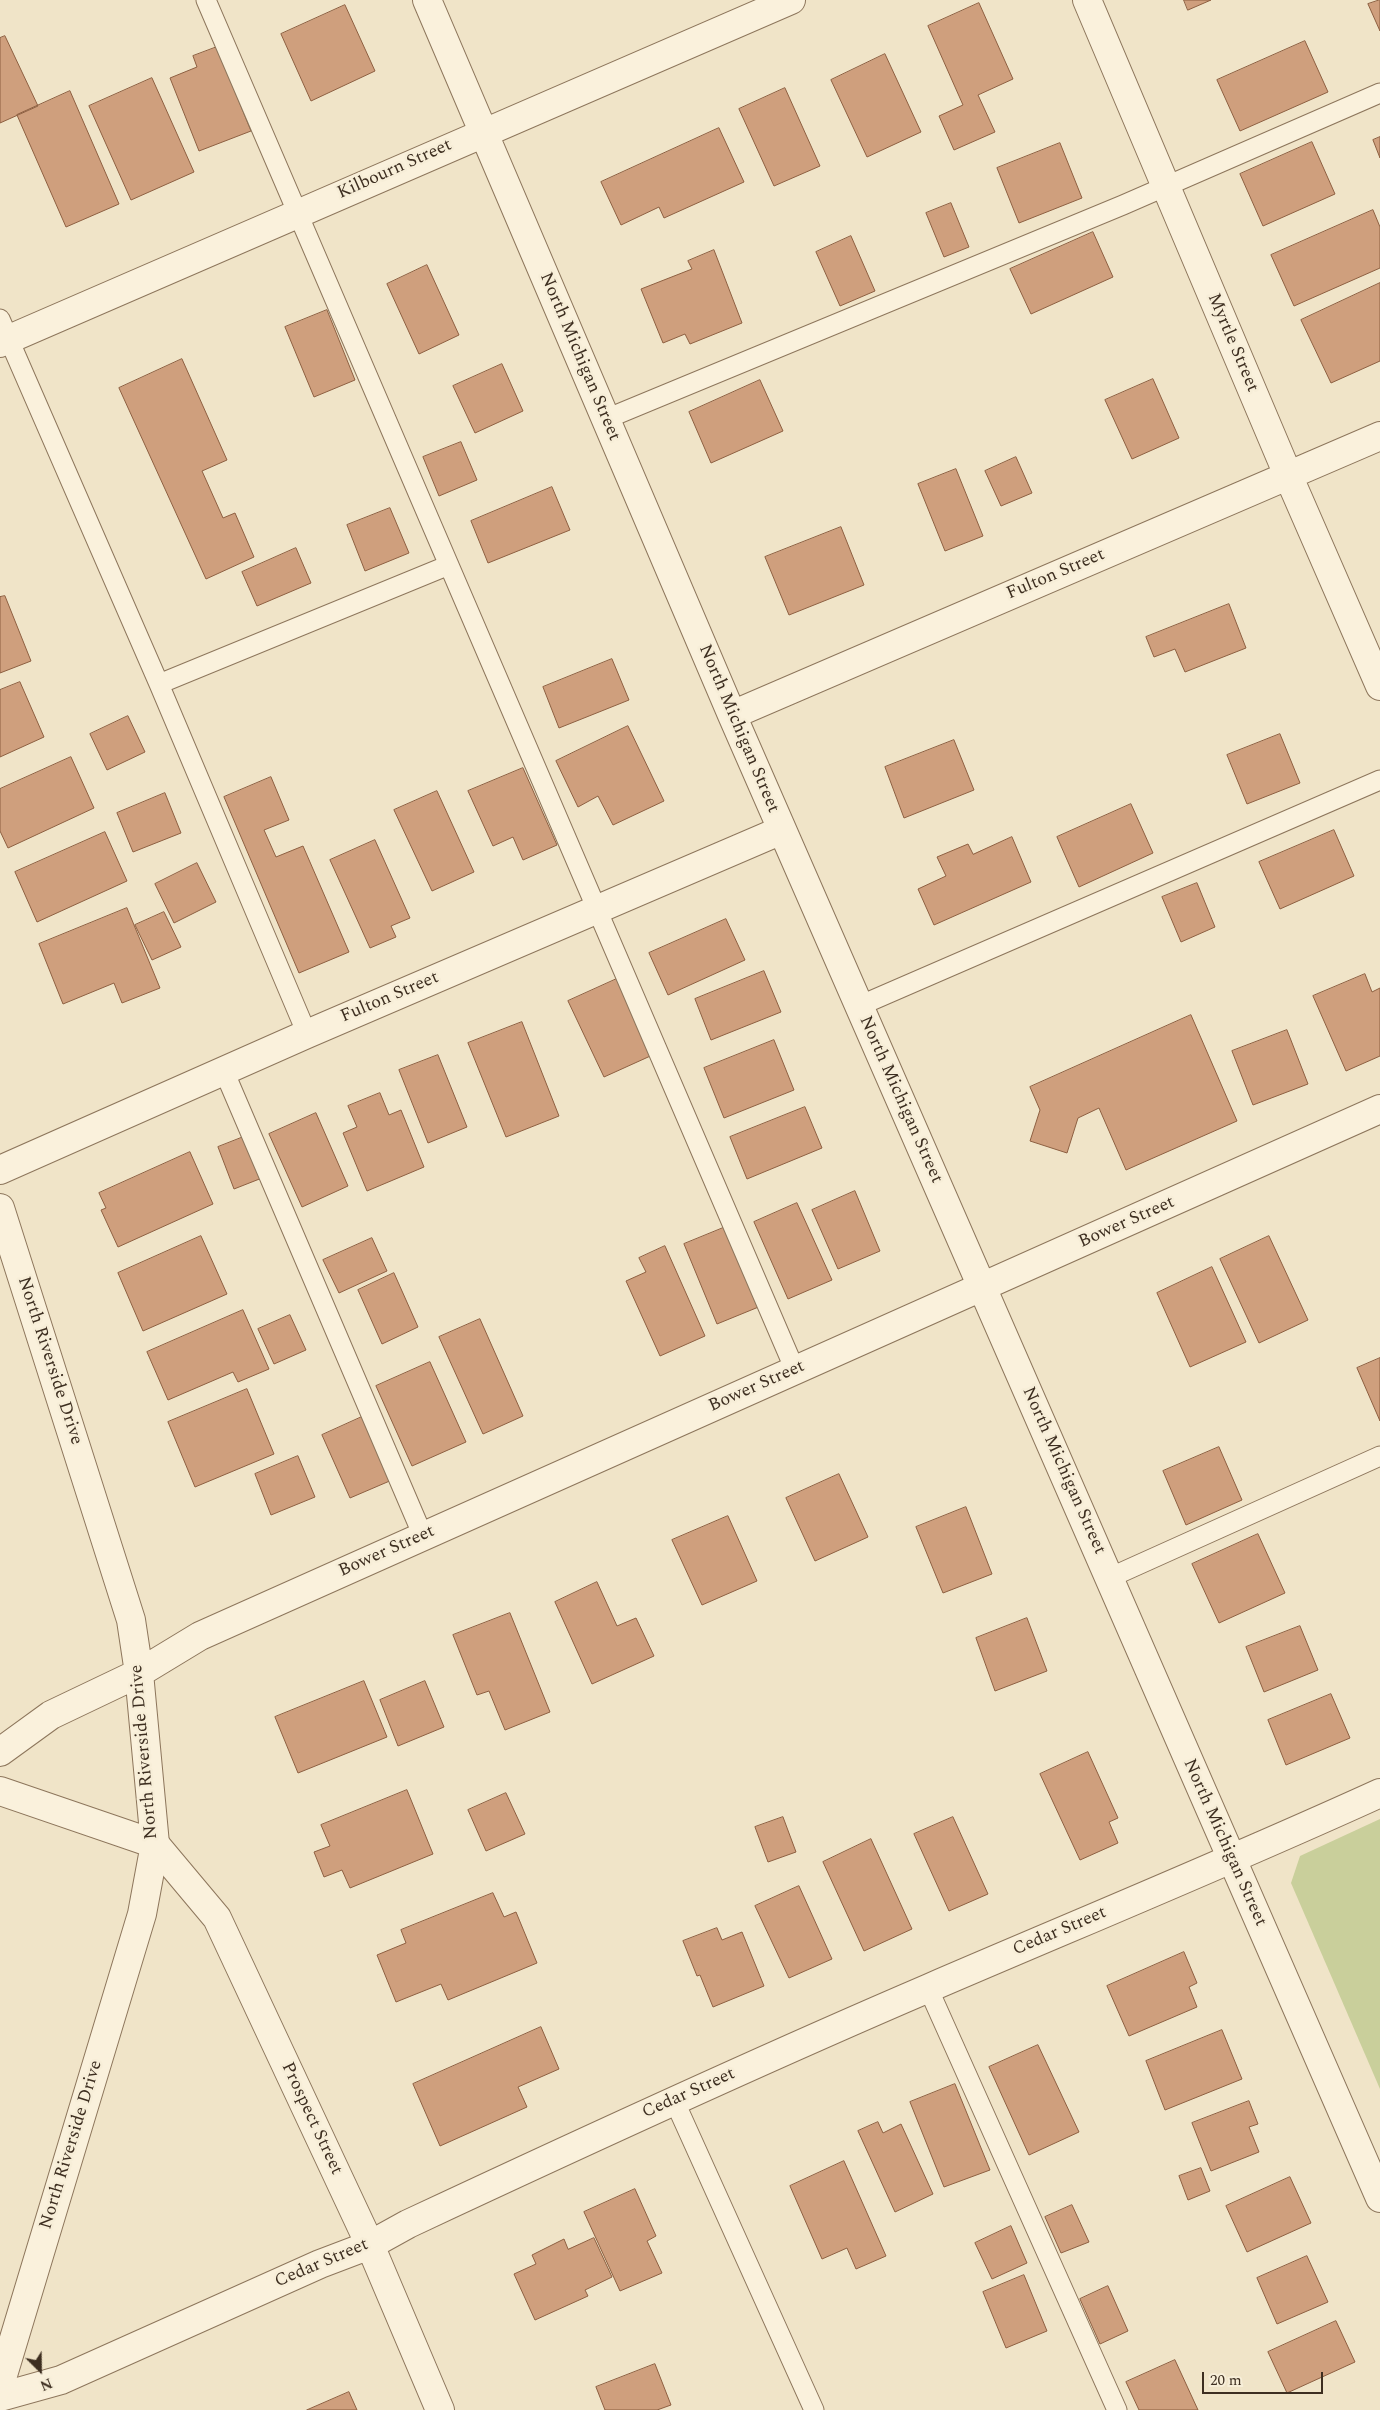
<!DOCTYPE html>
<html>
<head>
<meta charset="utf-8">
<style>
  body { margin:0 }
  #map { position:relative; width:1380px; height:2410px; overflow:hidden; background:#f0e4c8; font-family:Spectral,serif }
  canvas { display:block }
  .north { position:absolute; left:15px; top:2345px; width:50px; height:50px; -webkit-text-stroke:4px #f7eed8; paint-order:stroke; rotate:157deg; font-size:14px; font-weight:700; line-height:20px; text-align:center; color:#3d2e20 }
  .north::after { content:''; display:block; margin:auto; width:18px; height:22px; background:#3d2e20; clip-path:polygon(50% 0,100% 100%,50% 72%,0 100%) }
  .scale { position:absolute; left:1202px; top:2372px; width:121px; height:22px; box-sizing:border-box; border:2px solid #3d2e20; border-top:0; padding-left:6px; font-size:15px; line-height:18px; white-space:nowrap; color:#3d2e20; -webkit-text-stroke:4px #f7eed8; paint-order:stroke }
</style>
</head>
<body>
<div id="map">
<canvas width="1380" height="2410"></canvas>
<div class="north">N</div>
<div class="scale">20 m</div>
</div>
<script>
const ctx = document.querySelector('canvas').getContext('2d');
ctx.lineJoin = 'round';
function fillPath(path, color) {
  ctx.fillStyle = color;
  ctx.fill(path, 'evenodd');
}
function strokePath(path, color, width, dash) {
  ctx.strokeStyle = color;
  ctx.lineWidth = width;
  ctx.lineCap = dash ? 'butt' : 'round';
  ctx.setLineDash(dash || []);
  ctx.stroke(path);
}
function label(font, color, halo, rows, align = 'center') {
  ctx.font = font + ' Spectral,serif';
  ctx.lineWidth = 5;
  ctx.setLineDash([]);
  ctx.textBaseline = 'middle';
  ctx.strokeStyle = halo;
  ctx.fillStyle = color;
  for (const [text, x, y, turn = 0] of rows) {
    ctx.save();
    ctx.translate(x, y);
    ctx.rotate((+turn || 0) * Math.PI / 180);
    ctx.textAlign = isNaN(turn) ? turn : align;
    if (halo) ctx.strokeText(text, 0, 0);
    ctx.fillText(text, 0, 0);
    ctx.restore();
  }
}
fillPath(new Path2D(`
  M1380,1819V2089L1291,1883L1300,1856Z`), '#c9cf9b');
const building = new Path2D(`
  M1184,0H1211L1188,10Z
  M1380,0V31L1368,4Z
  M979,3L1013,79L978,95L995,132L954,150L939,116L963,105L928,26Z
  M345,5L375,71L311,101L281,34Z
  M5,36L38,106L0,123V38Z
  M1305,41L1328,92L1240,131L1217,80Z
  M217,47L251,131L199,151L170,78L197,67L193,56Z
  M885,54L921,132L867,157L831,80Z
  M152,78L194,172L131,200L89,106Z
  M785,88L820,166L774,186L739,109Z
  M70,91L119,204L66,227L17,115Z
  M719,128L744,182L664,218L659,207L621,225L601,182Z
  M1380,137V158L1373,140Z
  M1312,142L1335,194L1263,226L1240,174Z
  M1060,143L1082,198L1019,223L997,168Z
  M951,203L969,247L944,257L926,213Z
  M1373,210L1380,227V268L1294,306L1271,255Z
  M1093,232L1113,277L1031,314L1010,269Z
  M851,236L875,291L840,306L816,252Z
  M714,250L742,323L690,344L685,334L663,343L641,289L692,269L688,261Z
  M427,265L459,335L419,354L387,284Z
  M1380,283V361L1331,383L1301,320Z
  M327,310L355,380L314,397L285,327Z
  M182,359L227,460L202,471L223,518L235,513L254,557L206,579L119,388Z
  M502,364L523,411L475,433L453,386Z
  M1153,379L1179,438L1132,459L1105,400Z
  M760,380L783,431L711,463L689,412Z
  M461,442L477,480L439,496L423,457Z
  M1016,457L1032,493L1001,506L985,471Z
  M956,469L983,536L945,551L918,484Z
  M552,487L570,530L488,563L471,521Z
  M390,508L409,553L365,571L347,525Z
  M841,527L864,585L789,615L765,557Z
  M296,548L311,583L257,606L242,572Z
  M5,596L31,661L0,673V597Z
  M1229,604L1246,648L1185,672L1175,649L1154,657L1146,637Z
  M612,659L629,700L559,728L543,687Z
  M20,682L44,737L0,757V690Z
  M128,716L145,752L107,770L90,734Z
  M628,726L664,801L613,825L598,796L578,807L556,761Z
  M1280,734L1300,783L1247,804L1227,755Z
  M954,740L974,790L904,818L885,767Z
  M71,757L94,808L8,848L0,831V789Z
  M523,768L557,845L523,860L513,837L493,846L468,791Z
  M271,777L289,820L264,830L276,857L303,846L349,952L299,973L224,797Z
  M437,791L474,872L432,891L394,810Z
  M165,793L181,833L133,852L117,813Z
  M1131,804L1153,853L1079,887L1057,837Z
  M1334,830L1354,876L1280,909L1259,862Z
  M105,832L127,881L37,922L15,872Z
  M1012,837L1031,882L934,925L918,889L946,876L937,857L968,844L973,854Z
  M375,840L410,918L391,926L396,937L370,948L330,860Z
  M197,863L216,902L174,923L155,884Z
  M1197,883L1215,927L1181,942L1162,897Z
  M127,908L160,988L122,1003L114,983L63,1004L39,944Z
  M164,912L181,947L152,960L135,925Z
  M726,919L745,960L668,995L649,953Z
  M764,971L781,1012L711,1040L695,999Z
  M1365,974L1372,992L1380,988V1056L1346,1071L1313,996Z
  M621,977L657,1053L604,1077L568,1001Z
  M1191,1015L1237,1121L1126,1170L1099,1108L1078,1118L1067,1153L1030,1141L1040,1110L1030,1087Z
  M522,1022L559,1116L506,1137L468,1043Z
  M1287,1030L1308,1084L1253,1105L1232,1051Z
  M774,1040L794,1090L724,1118L704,1068Z
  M438,1055L467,1127L428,1143L399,1070Z
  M380,1093L389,1115L401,1110L424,1167L367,1191L343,1133L357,1127L348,1106Z
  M805,1107L822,1148L747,1179L730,1137Z
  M316,1113L348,1186L302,1207L269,1134Z
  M246,1136L262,1178L234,1189L218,1147Z
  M190,1152L213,1204L118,1247L101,1210L106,1208L99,1193Z
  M855,1191L880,1251L838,1269L812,1210Z
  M797,1203L832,1280L788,1299L754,1222Z
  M728,1226L761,1306L717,1324L684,1244Z
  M201,1236L227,1294L143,1331L118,1273Z
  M1269,1236L1308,1320L1259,1343L1220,1259Z
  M372,1238L387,1271L339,1293L323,1260Z
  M665,1246L705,1336L660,1356L626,1281L646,1272L639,1258Z
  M1212,1267L1246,1342L1190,1367L1157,1293Z
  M394,1273L418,1327L382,1344L358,1290Z
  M243,1310L269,1369L238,1382L233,1372L168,1400L147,1352Z
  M290,1315L306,1350L274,1364L258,1329Z
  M480,1319L523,1416L483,1434L439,1337Z
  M1380,1358V1421L1357,1368Z
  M430,1362L466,1442L412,1466L376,1386Z
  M247,1389L274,1454L195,1487L168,1422Z
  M364,1416L392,1480L350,1498L322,1435Z
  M1219,1447L1242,1500L1186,1525L1163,1471Z
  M298,1456L315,1497L271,1515L255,1474Z
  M839,1474L868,1537L815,1561L786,1498Z
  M966,1507L992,1574L943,1593L916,1527Z
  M728,1516L757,1581L702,1605L672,1540Z
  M1258,1534L1285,1593L1219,1623L1192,1564Z
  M597,1582L617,1626L636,1618L654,1656L592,1684L555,1602Z
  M510,1613L550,1712L505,1730L489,1691L477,1695L453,1635Z
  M1027,1618L1047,1671L995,1691L976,1638Z
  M1300,1626L1318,1670L1264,1692L1246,1647Z
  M364,1681L387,1737L298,1773L275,1717Z
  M425,1681L444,1727L398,1746L380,1700Z
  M1331,1694L1350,1738L1286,1765L1268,1720Z
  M1088,1752L1118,1818L1109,1822L1118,1843L1080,1860L1040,1774Z
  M407,1790L433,1854L350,1888L342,1870L324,1877L314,1852L330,1846L321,1825Z
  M506,1793L525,1834L486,1851L468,1810Z
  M783,1817L796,1852L768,1862L755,1827Z
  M953,1817L988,1894L949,1911L914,1834Z
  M871,1839L912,1929L864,1951L823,1862Z
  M799,1886L832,1959L789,1978L755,1906Z
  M493,1893L504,1917L516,1912L537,1963L448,2000L441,1984L396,2002L377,1955L406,1943L401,1930Z
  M717,1928L722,1940L742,1932L764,1986L713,2007L700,1975L697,1976L683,1941Z
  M1184,1952L1197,1983L1189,1987L1197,2007L1129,2036L1107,1986Z
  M541,2027L559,2069L518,2087L527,2107L440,2146L413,2084Z
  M1222,2030L1242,2079L1165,2110L1146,2061Z
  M1038,2045L1079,2132L1029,2155L989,2067Z
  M955,2084L990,2170L944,2187L910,2102Z
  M1249,2101L1258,2124L1249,2127L1259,2152L1211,2171L1192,2123Z
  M878,2122L883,2133L901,2124L933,2194L895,2212L858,2131Z
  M844,2161L886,2256L856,2269L847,2248L822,2259L790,2186Z
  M1201,2168L1210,2191L1188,2200L1179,2176Z
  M1290,2177L1311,2223L1247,2252L1226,2206Z
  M635,2189L656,2236L647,2241L662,2273L620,2291L584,2212Z
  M1072,2205L1089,2242L1061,2253L1045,2217Z
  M1011,2226L1027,2263L992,2279L975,2243Z
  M594,2238L612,2277L585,2290L588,2296L535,2320L514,2274L536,2264L532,2255L564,2239L568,2249Z
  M1307,2256L1328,2302L1277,2324L1257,2278Z
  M1024,2275L1047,2331L1006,2348L983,2292Z
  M1108,2286L1128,2331L1100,2344L1080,2299Z
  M1336,2321L1355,2362L1287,2393L1268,2352Z
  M1175,2360L1198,2410H1139L1126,2382Z
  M655,2364L671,2405L657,2410H605L596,2387Z
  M349,2392L357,2410H307Z`);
fillPath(building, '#cf9f7d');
strokePath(building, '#8d5f41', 1);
const service = new Path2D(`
  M206,0L795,1370
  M0,319L159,684L307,1034
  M606,419L1123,205L1380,93
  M159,684L449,565
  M859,1006L1380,780
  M224,1071L423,1536
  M1109,1578L1380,1456
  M928,1988L1117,2410
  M674,2100L814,2410`);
const minor = new Path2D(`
  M427,0L732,715L982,1287
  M1087,0L1288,475L1380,686
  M0,343L791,0
  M732,715L1380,436
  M0,1170L307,1034L782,830
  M155,1844L217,1918L370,2245L440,2410
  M0,2397L61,2380L320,2264L370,2245L408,2224C581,2143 754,2063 929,1988C1080,1923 1231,1861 1380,1793`);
const tertiary = new Path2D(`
  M0,1208L131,1620L139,1673L155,1844L142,1914L0,2385
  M982,1287L1380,2198
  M0,1752L51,1715L139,1673L200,1636L1380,1109
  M0,1791L155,1844`);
strokePath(service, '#8d765c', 21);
strokePath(minor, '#8d765c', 30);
strokePath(tertiary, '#8d765c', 30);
strokePath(service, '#faf1dc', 19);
strokePath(minor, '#faf1dc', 28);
strokePath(tertiary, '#faf1dc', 28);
label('18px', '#3d2e20', '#f7eed8', [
  ["Kilbourn Street",395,170,-24],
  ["Myrtle Street",1232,343,67],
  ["North Michigan Street",579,357,67],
  ["Fulton Street",1056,575,-23],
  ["North Michigan Street",738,729,67],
  ["Fulton Street",390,998,-23],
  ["North Michigan Street",900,1100,66],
  ["Bower Street",1127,1223,-24],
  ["North Riverside Drive",49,1361,72],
  ["Bower Street",757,1387,-24],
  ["North Michigan Street",1063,1471,66],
  ["Bower Street",387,1552,-24],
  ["North Riverside Drive",145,1752,-95],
  ["North Michigan Street",1224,1843,66],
  ["Cedar Street",1060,1932,-23],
  ["Cedar Street",689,2094,-24],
  ["Prospect Street",311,2119,65],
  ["North Riverside Drive",72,2145,-73],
  ["Cedar Street",322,2264,-23]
]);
</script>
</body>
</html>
